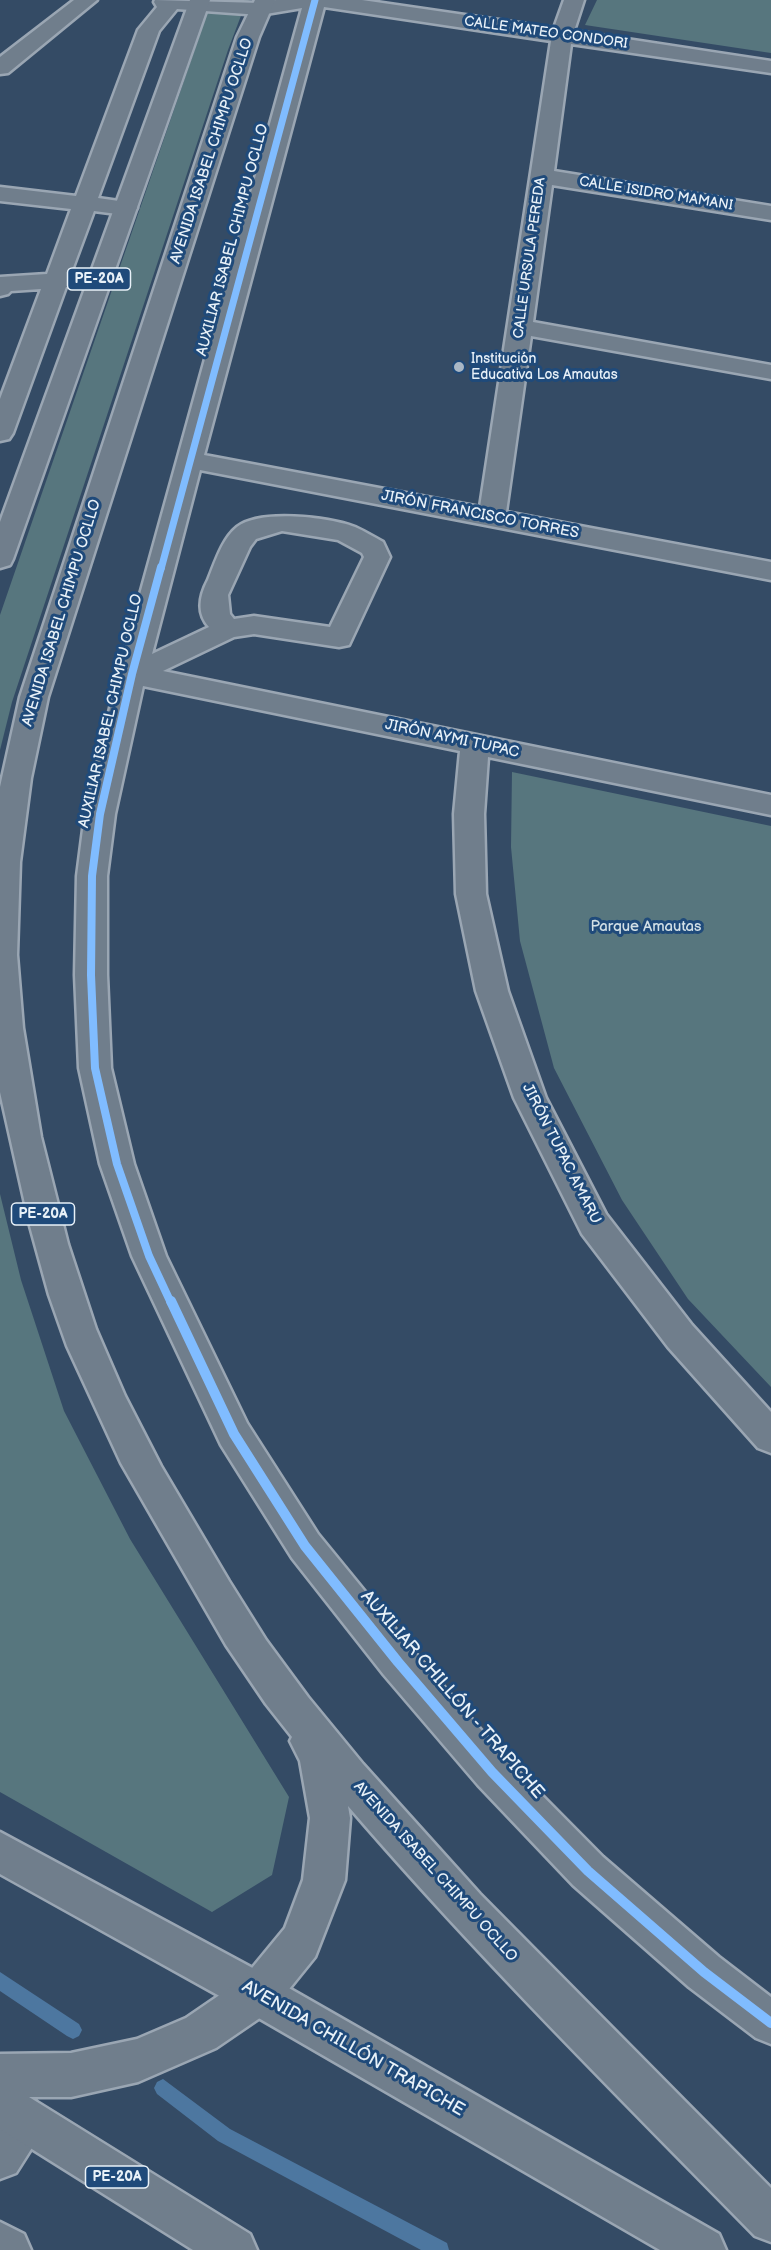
<!DOCTYPE html>
<html>
<head>
<meta charset="utf-8">
<style>
  body { margin:0 }
  canvas { display:block; background:#344b65 }
</style>
</head>
<body>
<canvas width="771" height="2250"></canvas>
<script>
const ctx = document.querySelector('canvas').getContext('2d');
ctx.lineJoin = 'round';
function fillPath(path, color) {
  ctx.fillStyle = color;
  ctx.fill(path, 'evenodd');
}
function strokePath(path, color, width, dash) {
  ctx.strokeStyle = color;
  ctx.lineWidth = width;
  ctx.lineCap = dash ? 'butt' : 'round';
  ctx.setLineDash(dash || []);
  ctx.stroke(path);
}
function label(font, color, halo, rows, align = 'center') {
  ctx.font = font + ' "Balsamiq Sans",sans-serif';
  ctx.lineWidth = 6;
  ctx.setLineDash([]);
  ctx.textBaseline = 'middle';
  ctx.strokeStyle = halo;
  ctx.fillStyle = color;
  for (const [text, x, y, turn = 0] of rows) {
    ctx.save();
    ctx.translate(x, y);
    ctx.rotate((+turn || 0) * Math.PI / 180);
    ctx.textAlign = isNaN(turn) ? turn : align;
    if (halo) ctx.strokeText(text, 0, 0);
    ctx.fillText(text, 0, 0);
    ctx.restore();
  }
}
fillPath(new Path2D(`
  M214,0H249L242,13L228,50L12,702L0,750V615L207,14Z
  M597,0H771V53L585,25Z
  M512,772L771,826V1387L688,1299L622,1200L554,1068L520,941L511,847Z
  M0,1194L21,1280L64,1411L130,1539L289,1797L272,1875L212,1912L0,1792Z`), '#57767e');
fillPath(new Path2D(`
  M0,1972L79,2024L82,2030L79,2036L73,2039L67,2036L0,1991Z
  M163,2079L230,2129L447,2243L449,2250H421L218,2141L157,2094L154,2088L157,2082Z`), '#4d77a0');
const minor = new Path2D(`
  M74,0H97L8,73L0,74V57Z
  M155,0L260,3L276,0H362L554,28L564,0H584L574,31L771,61V73L571,44L554,171L771,206V220L552,185L533,322L771,365V379L531,336L506,512L771,562V580L200,470L152,654L209,627C196,613 200,595 208,580C215,563 222,539 237,527C260,509 328,517 355,527C364,531 374,537 383,542L390,557L349,645L339,647L254,634L234,637L163,671L771,795V815L488,757L484,814L486,894L508,991L546,1098L606,1214L692,1325L771,1412V1453L758,1448L668,1347L582,1234L514,1098L476,991L456,894L454,814L460,751L143,686L115,814L107,876V975L111,1068L134,1164L166,1256L247,1423L318,1534L412,1649L506,1759L603,1857L719,1957L771,1997V2044L756,2038L689,1987L573,1885L478,1785L384,1675L292,1558L221,1445L132,1256L100,1164L79,1068L75,975L77,876L85,814L118,674L302,8L260,15L177,9L159,31L98,198L133,203L137,208L133,213L125,215L94,211L71,273L100,271L108,273L112,278L108,283L66,287L13,433L9,439L0,441V399L41,289L11,291L8,294L0,296V277L47,274L71,209L0,201V187L76,196L138,30L157,7L154,2ZM324,7L551,41L480,507L204,455ZM282,531L338,540L362,553L364,557L330,627L254,616L234,619L230,614L228,595L250,547L256,539Z
  M0,1832L273,1979L719,2234L726,2250H660L243,2009L0,1874Z
  M25,2098L40,2105L47,2120L40,2135L16,2173L0,2179V2119L10,2105Z
  M0,2222L24,2234L31,2250H0Z`);
const major = new Path2D(`
  M190,0H210L13,559L10,565L0,568V522Z
  M255,0H275L259,37L48,697L31,778L20,862L17,955L23,1028L41,1137L68,1244L96,1329L125,1396L161,1466L229,1581L266,1640L308,1697L363,1764L480,1894L771,2188V2242L755,2236C617,2095 477,1956 348,1806L350,1818L345,1880L315,1957L273,2009L216,2048L138,2082L71,2097H29L250,2234L257,2250H193L0,2129V2054L71,2053L137,2039L186,2018L243,1979L285,1928L303,1880L310,1818L300,1761L290,1741L292,1737L266,1704L226,1645L121,1463L67,1346L49,1295L30,1226L0,1092V787L20,697L237,37Z`);
strokePath(minor, '#9aa6b3', 5);
strokePath(major, '#9aa6b3', 5);
fillPath(minor, '#707e8c');
fillPath(major, '#707e8c');
strokePath(new Path2D(`
  M161,569L315,0`), '#80bcff', 7);
strokePath(new Path2D(`
  M161,567L132,674L100,814L92,876L91,975L95,1068L117,1164L149,1256L171,1303`), '#80bcff', 8);
strokePath(new Path2D(`
  M171,1301L234,1434L305,1546L398,1662L492,1772L588,1871L704,1972L771,2023`), '#80bcff', 10);
for (const [x, y, r, color] of [
  [459,367,6,"#a9b7c5"]
]) {
  const dot = new Path2D();
  dot.arc(x, y, r, 0, 2 * Math.PI);
  ctx.fillStyle = color;
  ctx.fill(dot);
  strokePath(dot, '#1f4a7a', 2);
}
label('14px', '#e8f1f8', '#1f4a7a', [
  ["CALLE MATEO CONDORI",546,33,8],
  ["CALLE ISIDRO MAMANI",656,194,9],
  ["CALLE URSULA PEREDA",530,258,-82]
]);
for (const [x, y, w] of [
  [99,279,63],
  [43,1214,63],
  [117,2177,63]
]) {
  const box = new Path2D();
  box.roundRect(x - w / 2, y - 11, w, 22, 4.5);
  ctx.fillStyle = '#1f4a7a';
  ctx.fill(box);
  strokePath(box, '#e8f1f8', 1.5);
}
label('bold 14px', '#e8f1f8', null, [
  ["PE-20A",99,279],
  ["PE-20A",43,1214],
  ["PE-20A",117,2177]
]);
label('14px', '#e8f1f8', '#1f4a7a', [
  ["Institución",471,359],
  ["Educativa Los Amautas",471,375]
], 'left');
label('15px', '#e8f1f8', '#1f4a7a', [
  ["AVENIDA ISABEL CHIMPU OCLLO",212,151,-72],
  ["AUXILIAR ISABEL CHIMPU OCLLO",233,240,-75],
  ["JIRÓN FRANCISCO TORRES",480,515,11],
  ["AVENIDA ISABEL CHIMPU OCLLO",62,613,-73],
  ["AUXILIAR ISABEL CHIMPU OCLLO",111,711,-77],
  ["JIRÓN AYMI TUPAC",452,739,12],
  ["JIRÓN TUPAC AMARU",561,1154,63],
  ["AVENIDA ISABEL CHIMPU OCLLO",435,1872,48]
]);
label('15px', '#d3e0e6', '#1f4a7a', [
  ["Parque Amautas",646,927]
]);
label('18px', '#e8f1f8', '#1f4a7a', [
  ["AUXILIAR CHILLÓN - TRAPICHE",452,1695,49],
  ["AVENIDA CHILLÓN TRAPICHE",353,2049,30]
]);
</script>
</body>
</html>
